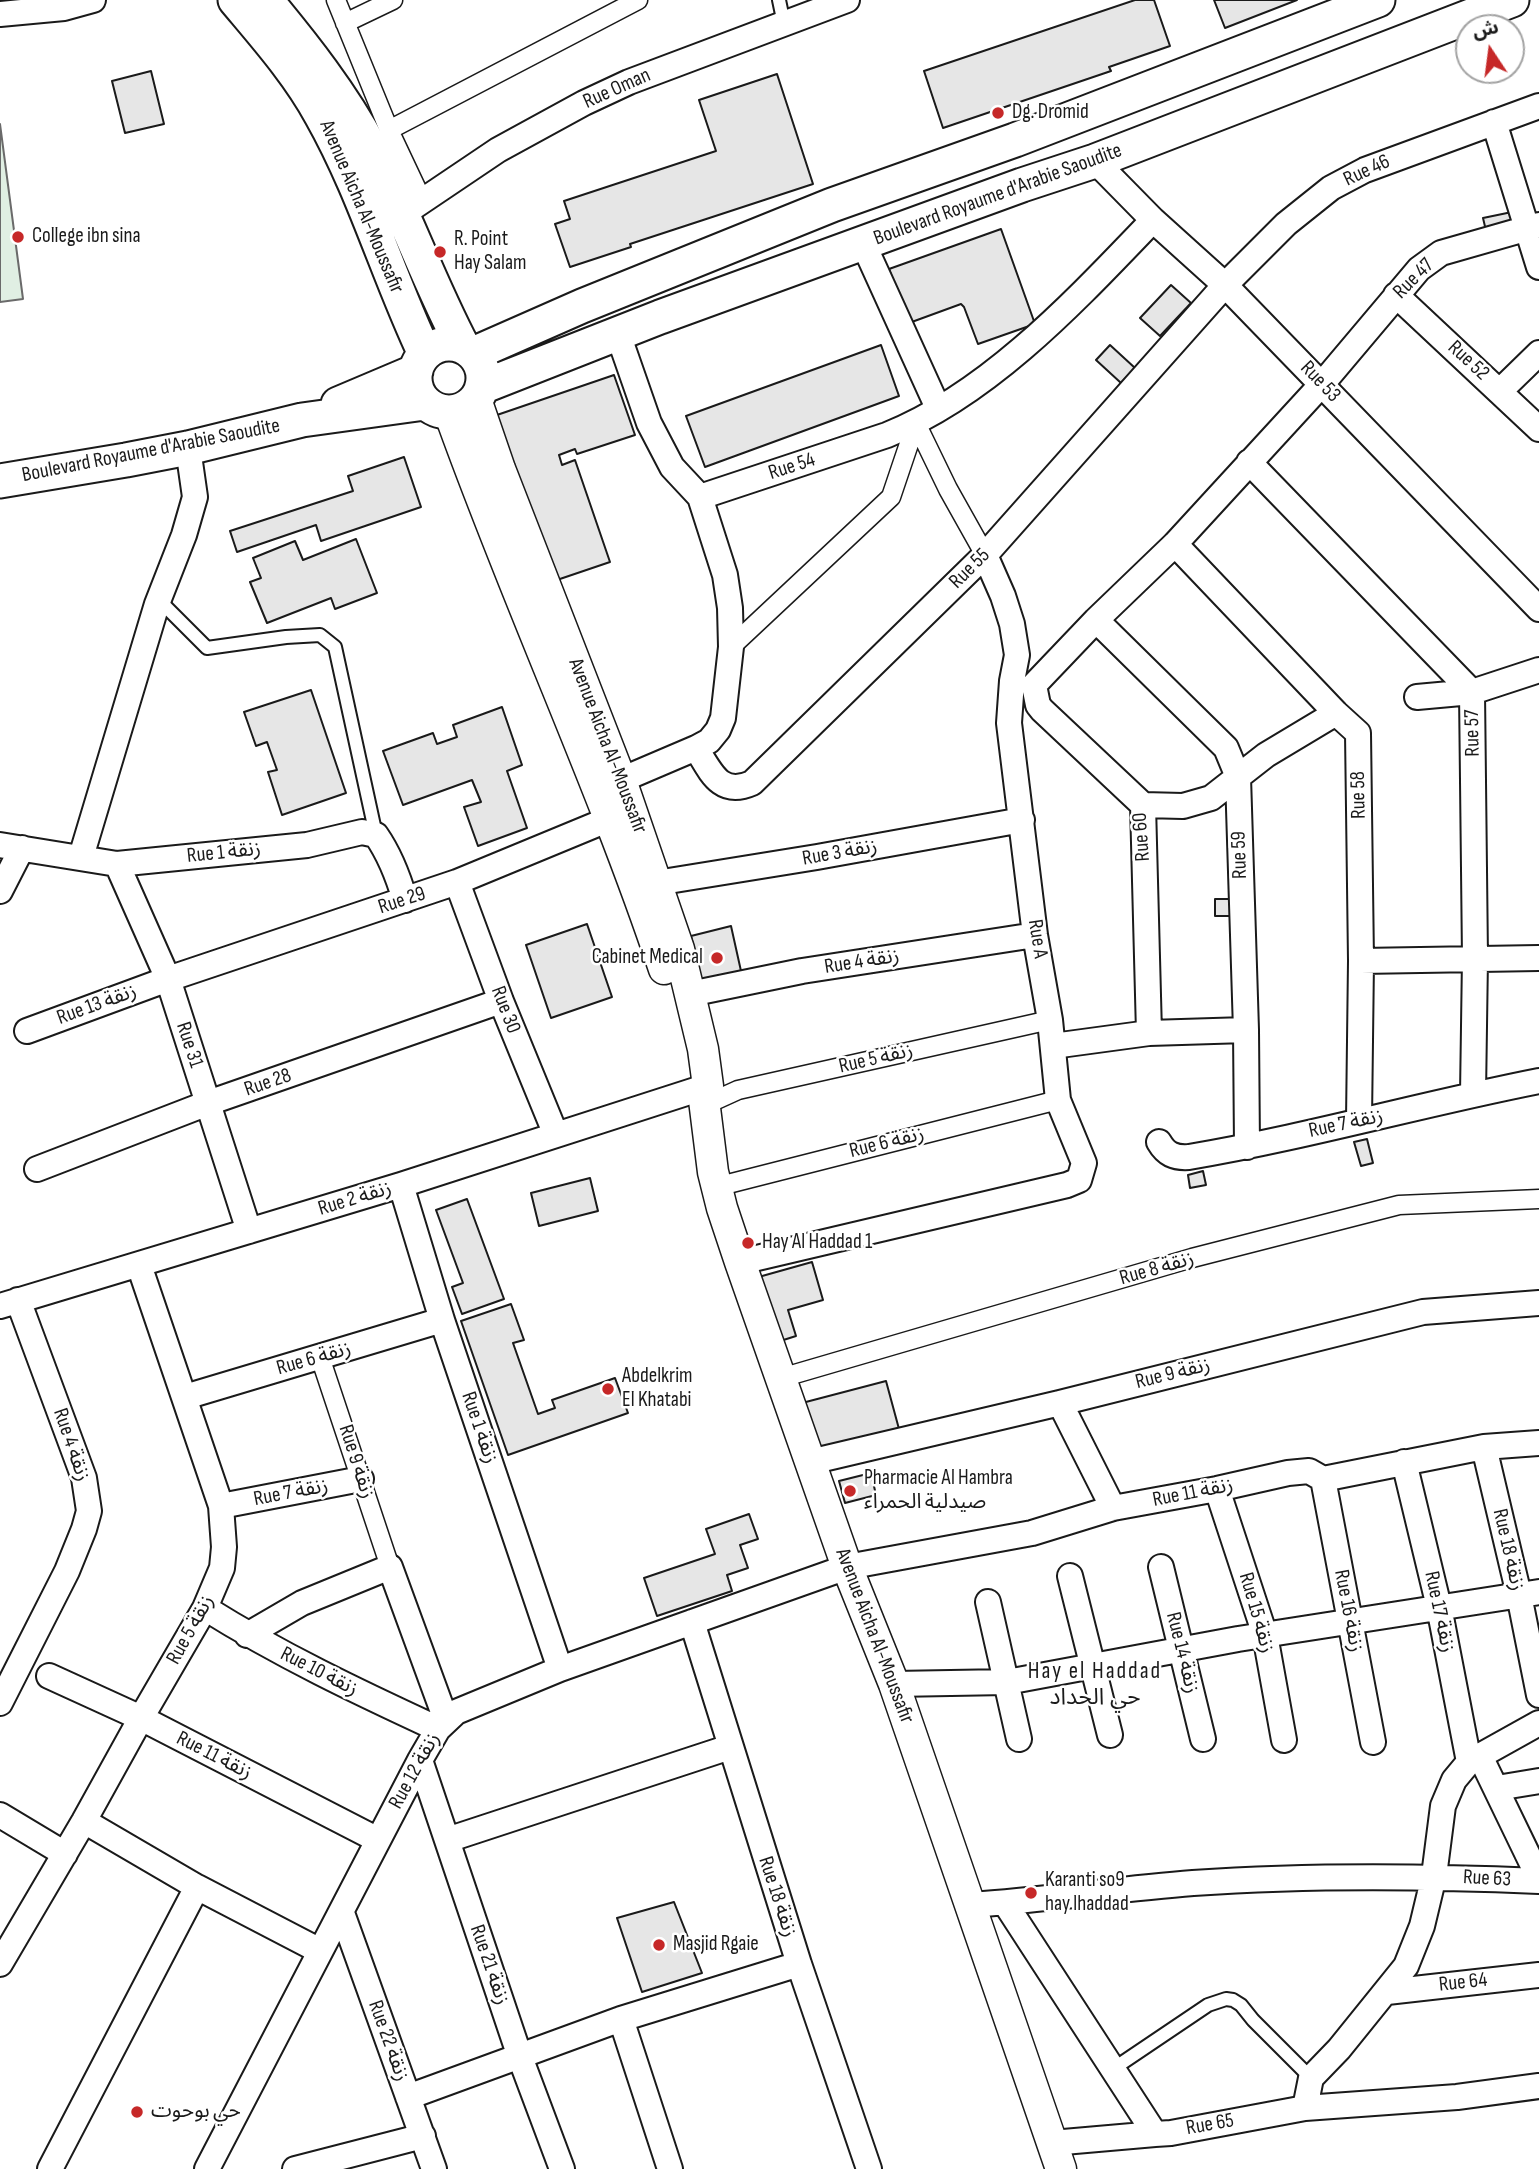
<!DOCTYPE html>
<html>
<head>
<meta charset="utf-8">
<style>
  body { margin:0 }
  #map { position:relative; width:1539px; height:2169px; overflow:hidden; background:#fff; font-family:"Sofia Sans Condensed","Noto Sans Arabic",sans-serif }
  canvas { display:block }
  .north { position:absolute; left:1455px; top:14px; width:70px; height:70px; box-sizing:border-box; background:#fff; border:2px solid #a3a3a3; border-radius:50%; rotate:347deg; font-size:19px; font-weight:700; line-height:28px; text-align:center; color:#1a1a1a }
  .north::after { content:''; display:block; margin:auto; width:24px; height:32px; background:#c62828; clip-path:polygon(50% 0,100% 100%,50% 72%,0 100%) }
</style>
</head>
<body>
<div id="map">
<canvas width="1539" height="2169"></canvas>
<div class="north">ش</div>
</div>
<script>
const ctx = document.querySelector('canvas').getContext('2d');
ctx.lineJoin = 'round';
function fillPath(path, color) {
  ctx.fillStyle = color;
  ctx.fill(path, 'evenodd');
}
function strokePath(path, color, width, dash) {
  ctx.strokeStyle = color;
  ctx.lineWidth = width;
  ctx.lineCap = dash ? 'butt' : 'round';
  ctx.setLineDash(dash || []);
  ctx.stroke(path);
}
function label(font, color, halo, rows, align = 'center') {
  ctx.font = font + ' "Sofia Sans Condensed","Noto Sans Arabic",sans-serif';
  ctx.lineWidth = 5;
  ctx.setLineDash([]);
  ctx.textBaseline = 'middle';
  ctx.strokeStyle = halo;
  ctx.fillStyle = color;
  for (const [text, x, y, turn = 0] of rows) {
    ctx.save();
    ctx.translate(x, y);
    ctx.rotate((+turn || 0) * Math.PI / 180);
    ctx.textAlign = isNaN(turn) ? turn : align;
    if (halo) ctx.strokeText(text, 0, 0);
    ctx.fillText(text, 0, 0);
    ctx.restore();
  }
}
const green = new Path2D(`
  M0,124L23,299L0,302Z`);
fillPath(green, '#e0efe3');
strokePath(green, '#6a6a6a', 2);
const building = new Path2D(`
  M1135,0H1154L1170,46L1109,67L1111,71L943,128L924,71Z
  M1214,0H1297L1225,28Z
  M151,71L164,124L125,133L112,81Z
  M777,74L813,184L630,244L631,247L570,267L555,224L570,219L564,201L716,151L699,100Z
  M1512,212L1515,228L1487,235L1483,218Z
  M1001,229L1035,324L978,344L964,307L961,304L909,323L889,269Z
  M1171,285L1191,303L1160,336L1140,318Z
  M881,345L899,396L705,467L686,416Z
  M1110,345L1135,368L1121,383L1096,360Z
  M614,375L635,435L577,454L575,449L559,455L562,465L575,460L610,562L551,582L494,416Z
  M404,457L421,507L321,541L316,525L237,552L230,531L353,491L348,476Z
  M356,539L377,593L335,609L331,598L267,623L250,582L261,578L253,558L295,541L303,560Z
  M311,690L346,793L282,815L268,772L277,770L267,742L256,746L244,712Z
  M502,707L522,765L507,771L527,828L478,846L464,807L481,802L472,780L403,805L383,751L433,733L437,744L457,737L453,725Z
  M1215,899H1232V916H1215Z
  M587,924L612,997L551,1018L526,945Z
  M731,926L743,980L704,990L691,936Z
  M1367,1139L1373,1163L1361,1166L1354,1142Z
  M1203,1171L1206,1185L1190,1188L1188,1175Z
  M590,1178L598,1211L539,1226L531,1193Z
  M467,1199L504,1299L462,1314L452,1287L463,1283L436,1210Z
  M812,1262L823,1300L788,1310L796,1336L774,1343L755,1278Z
  M511,1304L524,1340L513,1343L538,1414L555,1408L552,1400L615,1378L628,1413L508,1455L461,1321Z
  M886,1381L899,1429L814,1450L802,1403Z
  M871,1473L876,1495L845,1503L839,1481Z
  M749,1514L758,1539L740,1545L748,1568L727,1575L732,1591L657,1616L644,1578L715,1554L706,1529Z
  M674,1902L702,1973L642,1992L617,1918Z`);
fillPath(building, '#e6e6e6');
strokePath(building, '#1a1a1a', 2);
const service = new Path2D(`
  M779,0L784,24
  M157,604L164,605L207,648L286,637L320,635L335,647L376,835
  M1113,2069L1208,2005L1226,1999L1233,2000L1241,2005L1253,2020L1311,2078`);
const pedestrian = new Path2D(`
  M336,0L389,130L422,200
  M345,23L393,0
  M389,130L638,0
  M916,423L948,489L985,555
  M731,647L891,497L916,423
  M705,1105L738,1090L1050,1020
  M716,1187L1058,1100
  M320,1357L390,1567
  M781,1378L1192,1258L1399,1205L1539,1199`);
const minor = new Path2D(`
  M0,14L64,8L93,0
  M1494,122L1539,267
  M1095,161L1153,220L1225,285L1539,609
  M403,214L498,150L584,103L629,82L847,0
  M863,243L938,408
  M1396,295L1539,429
  M618,334L649,423L672,467L700,497L725,575L730,608L731,647L723,718L718,730L709,741L696,748L621,780
  M1500,391L1539,353
  M1249,462L1472,692L1475,958L1473,1094
  M700,497L887,435C990,394 1078,298 1153,220
  M1175,544L1336,713L1358,733L1361,961L1359,1120
  M1096,620L1226,748L1238,777L1246,1030L1247,1147
  M1034,685L1096,620L1175,544L1322,384L1419,269L1441,253L1539,225
  M1034,685L1038,705L1042,710L1143,805L1149,1033
  M1417,697L1472,692L1539,670
  M696,748C711,772 720,797 752,783L985,555L1225,285L1286,224L1331,188L1365,170L1539,106
  M1143,805L1183,806L1211,798L1266,755L1336,713
  M0,845L117,864L307,845L362,832L376,835C390,855 398,876 405,900
  M81,857L157,604L184,535L195,497L188,448
  M117,864L168,979L249,1231
  M457,882L501,1001L556,1135
  M656,883L817,857L1022,820
  M0,891L22,848
  M1361,961L1539,958
  M690,994L802,971L1035,935
  M27,1031L168,979L457,882L624,813
  M1053,1046L1149,1033L1246,1030
  M1159,1142C1166,1154 1174,1158 1189,1157C1307,1137 1422,1104 1539,1081
  M37,1169L208,1103L501,1001
  M401,1185L442,1320L560,1669
  M740,1262L1067,1185L1079,1180L1084,1163L1058,1100L1050,1020L1035,935L1009,723L1012,681L1017,655L1012,624L1003,596L985,555
  M0,1306L401,1185L708,1086
  M185,1397L442,1320
  M1060,1403L1113,1508
  M1484,1447L1519,1595L1539,1695
  M810,1462L1060,1403L1423,1312L1539,1303
  M1404,1462L1439,1607L1469,1762
  M1323,1479L1373,1742
  M1217,1489L1265,1635L1284,1740
  M221,1506L361,1479
  M1161,1567L1203,1739
  M1070,1576L1110,1735
  M988,1602L1019,1739
  M205,1608C280,1655 358,1692 438,1729
  M692,1622L799,1964L869,2169
  M247,1635L302,1603L390,1567L446,1720
  M49,1676L141,1718L378,1840
  M894,1684L1007,1682L1238,1639L1539,1592
  M0,1703L67,1571L84,1529L89,1511L84,1478L18,1300
  M1480,1756L1539,1878
  M420,1760L520,2057L562,2169
  M1497,1788L1539,1781
  M0,1815L65,1854
  M84,1821L197,1887L320,1951
  M447,1840L730,1747
  M1005,1903L1155,2134L1171,2133L1305,2108L1457,2097L1539,2086
  M970,1905C1044,1900 1118,1889 1193,1883C1308,1875 1423,1876 1539,1881
  M342,1913L434,2169
  M0,1964L84,1821L141,1718L205,1608L222,1568L224,1547L221,1506L139,1265
  M1387,1992L1539,1975
  M621,2019L670,2169
  M408,2097L621,2019L799,1964
  M1305,2108L1311,2078L1339,2049L1406,1966L1422,1926L1434,1876L1443,1806L1454,1780L1469,1762L1539,1723
  M1052,2143L1155,2134
  M50,2169L197,1887
  M207,2169L420,1760L438,1729L456,1712L560,1669L847,1567L1032,1533L1113,1508L1217,1489L1288,1473L1309,1471L1323,1479L1484,1447L1539,1443
  M295,2169L423,2136`);
const tertiary = new Path2D(`
  M476,399L500,469L621,780L679,949L703,1049L708,1086L704,1100L713,1172L722,1208L740,1262L847,1567L894,1684L1061,2169
  M449,412C516,600 601,781 664,969`);
const secondary = new Path2D(`
  M235,0C266,37 298,73 321,115C364,191 388,276 425,354
  M266,0C305,47 342,94 371,148C405,213 429,283 463,347
  M415 378a34 34 0 1 1 68 0a34 34 0 1 1-68 0Z
  M473,354L582,306L832,205L1015,140L1378,0
  M482,387L660,317L1022,185L1095,161L1512,0
  M338,404L416,371
  M0,481L126,460L188,448L302,420L425,403`);
strokePath(service, '#1a1a1a', 16);
strokePath(pedestrian, '#1a1a1a', 21);
strokePath(minor, '#1a1a1a', 28);
strokePath(tertiary, '#1a1a1a', 33);
strokePath(secondary, '#1a1a1a', 37);
strokePath(service, '#fff', 12);
strokePath(pedestrian, '#fff', 18);
strokePath(minor, '#fff', 24);
strokePath(tertiary, '#fff', 30);
strokePath(secondary, '#fff', 33);
for (const [x, y, r, color] of [
  [998,113,7,"#c62828"],
  [18,237,7,"#c62828"],
  [440,252,7,"#c62828"],
  [717,958,7,"#c62828"],
  [748,1243,7,"#c62828"],
  [608,1389,7,"#c62828"],
  [850,1491,7,"#c62828"],
  [1031,1893,7,"#c62828"],
  [659,1945,7,"#c62828"],
  [137,2112,7,"#c62828"]
]) {
  const dot = new Path2D();
  dot.arc(x, y, r, 0, 2 * Math.PI);
  ctx.fillStyle = color;
  ctx.fill(dot);
  strokePath(dot, '#fff', 2.5);
}
label('21px', '#1a1a1a', '#fff', [
  ["Rue Oman",617,89,-24],
  ["Rue 46",1367,171,-25],
  ["Boulevard Royaume d'Arabie Saoudite",998,195,-20],
  ["Avenue Aicha Al-Moussafir",361,207,67],
  ["Rue 47",1414,279,-45],
  ["Rue 52",1468,361,43],
  ["Rue 53",1320,382,46],
  ["Boulevard Royaume d'Arabie Saoudite",151,451,-11],
  ["Rue 54",792,467,-18],
  ["Rue 55",970,569,-45],
  ["Rue 57",1473,733,-91],
  ["Avenue Aicha Al-Moussafir",607,746,69],
  ["Rue 58",1359,795,-91],
  ["Rue 60",1142,837,-94],
  ["Rue 1 زنقة",224,853,-6],
  ["Rue 3 زنقة",840,853,-10],
  ["Rue 59",1240,855,-92],
  ["Rue 29",402,901,-18],
  ["Rue A",1037,939,81],
  ["Rue 4 زنقة",862,962,-9],
  ["Rue 13 زنقة",97,1005,-20],
  ["Rue 30",505,1010,69],
  ["Rue 31",189,1045,72],
  ["Rue 5 زنقة",876,1059,-13],
  ["Rue 28",268,1083,-19],
  ["Rue 7 زنقة",1346,1124,-12],
  ["Rue 6 زنقة",887,1143,-14],
  ["Rue 2 زنقة",355,1199,-17],
  ["Rue 8 زنقة",1157,1269,-16],
  ["Rue 6 زنقة",314,1359,-16],
  ["Rue 9 زنقة",1173,1374,-14],
  ["Rue 1 زنقة",479,1428,71],
  ["Rue 4 زنقة",71,1445,71],
  ["Rue 9 زنقة",356,1462,72],
  ["Rue 7 زنقة",291,1493,-11],
  ["Rue 11 زنقة",1193,1493,-11],
  ["Rue 18 زنقة",1508,1550,77],
  ["Rue 16 زنقة",1348,1611,79],
  ["Rue 17 زنقة",1439,1612,78],
  ["Rue 15 زنقة",1256,1613,74],
  ["Rue 5 زنقة",191,1630,-61],
  ["Avenue Aicha Al-Moussafir",874,1636,69],
  ["Rue 14 زنقة",1182,1653,76],
  ["Rue 10 زنقة",319,1672,27],
  ["Rue 11 زنقة",214,1756,27],
  ["Rue 12 زنقة",415,1771,-61],
  ["Rue 63",1487,1879,3],
  ["Rue 18 زنقة",777,1897,72],
  ["Rue 21 زنقة",489,1965,71],
  ["Rue 64",1463,1983,-6],
  ["Rue 22 زنقة",388,2041,70],
  ["Rue 65",1210,2125,-10]
]);
label('21px', '#1a1a1a', '#fff', [
  ["Dg. Dromid",1012,113],
  ["College ibn sina",32,237],
  ["R. Point",454,240],
  ["Hay Salam",454,264],
  ["Cabinet Medical",703,958,"right"],
  ["Hay Al Haddad 1",762,1243],
  ["Abdelkrim",622,1377],
  ["El Khatabi",622,1401],
  ["Pharmacie Al Hambra",864,1479],
  ["صيدلية الحمراء",864,1503],
  ["Karanti so9",1045,1881],
  ["hay lhaddad",1045,1905],
  ["Masjid Rgaie",673,1945],
  ["حي بوحوت",151,2112]
], 'left');
ctx.letterSpacing = '2px';
label('23px', '#1a1a1a', '#fff', [
  ["Hay el Haddad",1095,1672],
  ["حي الحداد",1095,1698]
]);
ctx.letterSpacing = '0px';
</script>
</body>
</html>
